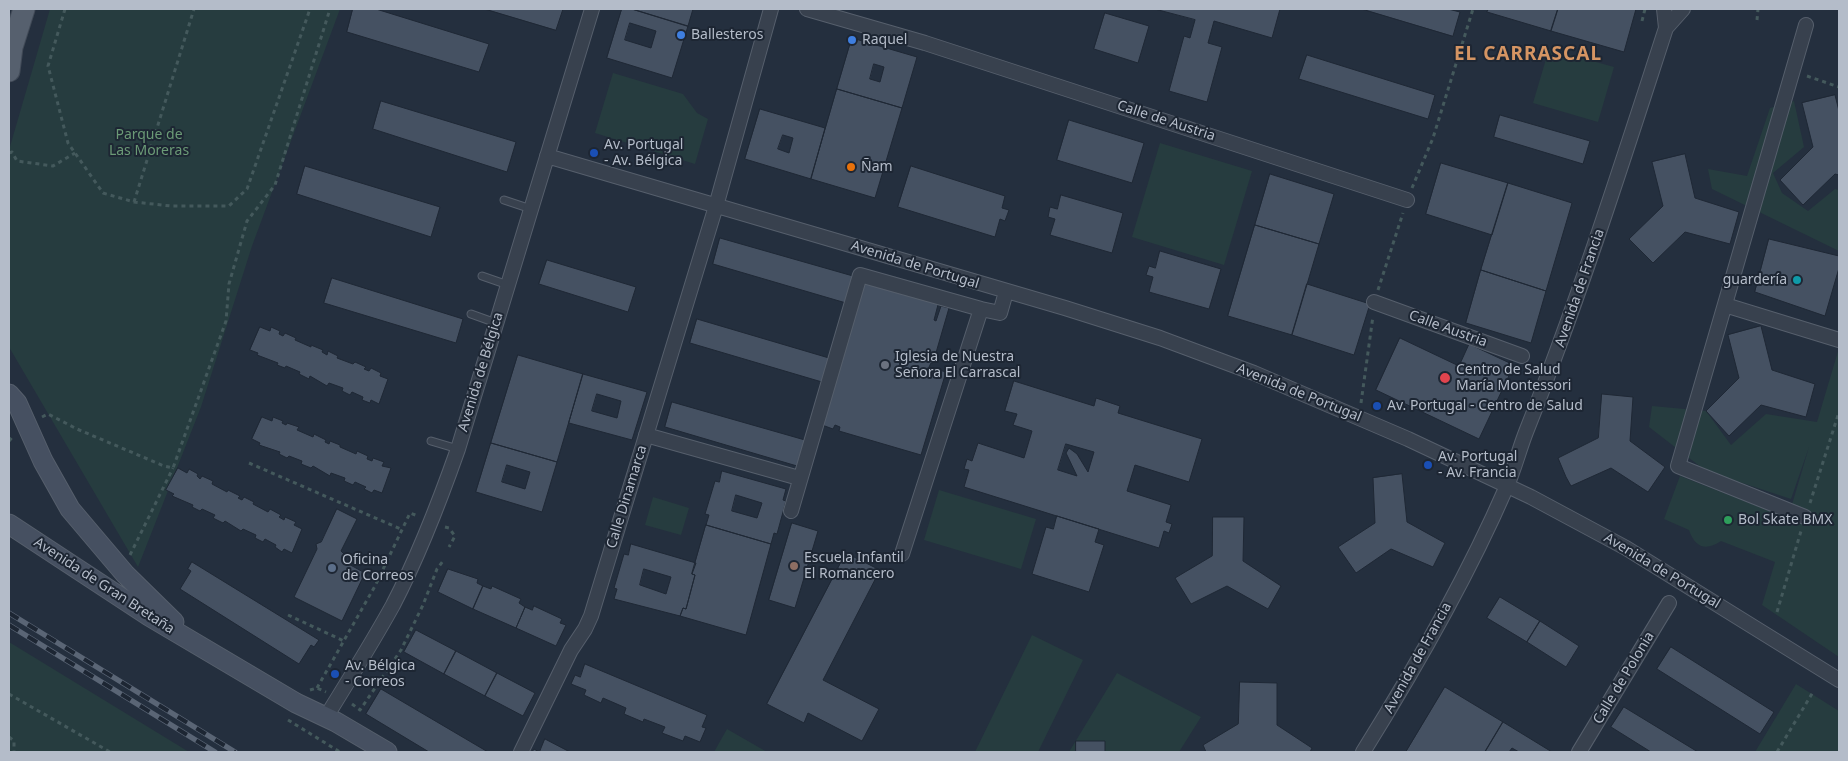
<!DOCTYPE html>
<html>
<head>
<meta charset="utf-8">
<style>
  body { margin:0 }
  #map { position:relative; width:1848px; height:761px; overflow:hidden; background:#242f3e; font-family:"Noto Sans",sans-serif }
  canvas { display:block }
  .frame { position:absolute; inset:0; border:10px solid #b4bcc9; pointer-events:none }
</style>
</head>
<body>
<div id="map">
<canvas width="1848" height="761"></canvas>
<div class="frame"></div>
</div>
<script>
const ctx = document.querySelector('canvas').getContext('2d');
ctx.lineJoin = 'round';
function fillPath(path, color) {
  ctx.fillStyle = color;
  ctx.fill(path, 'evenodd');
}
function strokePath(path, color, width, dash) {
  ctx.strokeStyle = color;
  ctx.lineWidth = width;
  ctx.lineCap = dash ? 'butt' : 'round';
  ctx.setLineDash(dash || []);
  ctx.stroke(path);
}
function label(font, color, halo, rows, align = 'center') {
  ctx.font = font + ' "Noto Sans",sans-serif';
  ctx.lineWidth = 4;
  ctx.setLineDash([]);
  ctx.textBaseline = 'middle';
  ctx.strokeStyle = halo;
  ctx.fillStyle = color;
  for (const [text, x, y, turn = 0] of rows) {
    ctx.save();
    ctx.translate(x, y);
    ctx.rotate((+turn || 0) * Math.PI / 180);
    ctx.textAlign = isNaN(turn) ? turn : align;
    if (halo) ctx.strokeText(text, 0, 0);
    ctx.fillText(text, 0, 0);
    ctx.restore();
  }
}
fillPath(new Path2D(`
  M50,9H340L252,246L201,407L138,567L9,347V150Z
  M1549,49L1614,67L1598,122L1533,103Z
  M613,73L683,94L697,113L708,119L695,164L595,133Z
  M1794,101L1804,147L1773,173L1782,193L1808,211L1835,189L1839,190V251L1712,189L1708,169L1747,176L1770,108Z
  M1160,143L1252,171L1224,265L1132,237Z
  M1839,348V657L1762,605L1775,562L1721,541C1706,551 1695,548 1689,530L1664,519L1680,476L1788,518L1809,447L1791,499L1706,471L1649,427L1652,406L1706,411L1731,445L1766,414L1817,422Z
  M939,490L1036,519L1021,569L924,540Z
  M653,497L689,508L681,535L645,525Z
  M1032,635L1083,660L1038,752H975Z
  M9,642L189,752H9Z
  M1117,673L1201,717L1179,752H1105V741H1076V752H1069Z
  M1796,684L1839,711V752H1755Z
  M727,729L767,752H714Z`), '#263c3f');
const building = new Path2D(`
  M353,9H376L489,44L479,72L347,32Z
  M485,9H563L556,30Z
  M622,9H632L688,26L672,78L607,58ZM630,23L656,31L651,48L625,40Z
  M632,9H693L688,26Z
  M1155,9H1280L1272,38L1214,21L1208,43L1222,47L1207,102L1169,91L1184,36L1190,38L1195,20Z
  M1362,9H1448L1460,12L1453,36Z
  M1489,9H1558L1551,31L1487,12Z
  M1558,9H1636L1624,52L1551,31Z
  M1105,13L1149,26L1138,63L1094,49Z
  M852,38L917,57L902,108L837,89ZM874,64L884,67L880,82L870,79Z
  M1307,55L1435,95L1428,119L1299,79Z
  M837,89L902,108L875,198L811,179Z
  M1835,95L1839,111V175L1835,174L1803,205L1780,180L1813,147L1802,103Z
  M381,101L516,142L507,172L373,129Z
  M760,109L825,128L811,179L745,159ZM783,135L793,138L789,153L778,149Z
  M1500,115L1590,141L1583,164L1494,137Z
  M1069,120L1144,143L1132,183L1057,160Z
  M1685,154L1695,198L1739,212L1730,244L1685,232L1653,263L1629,239L1663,206L1652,162Z
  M1441,163L1508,183L1492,235L1426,214Z
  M305,166L440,207L431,237L297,194Z
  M911,166L1005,196L1002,208L1009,210L1005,221L1000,219L995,237L898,207Z
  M1270,174L1334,194L1319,244L1255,225Z
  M1508,183L1572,203L1546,291L1481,270Z
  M1061,195L1123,213L1112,253L1050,235L1055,219L1048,217L1050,207L1057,209Z
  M1255,225L1319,244L1292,335L1228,316Z
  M720,238L853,276L846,303L713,264Z
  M1769,239L1839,256V268L1825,316L1755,292Z
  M1160,251L1221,269L1209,309L1149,292L1153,277L1146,275L1149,266L1155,268Z
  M547,260L636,287L628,312L539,284Z
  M1481,270L1546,291L1531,343L1466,323Z
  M332,278L463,319L456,343L324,303Z
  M865,280L939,301L934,320L936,321L941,306L949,308L933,363H931L929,367L946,372L921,455L839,431L840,427L835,425L833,429L822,425Z
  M1307,284L1370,304L1354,355L1292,335Z
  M697,319L829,358L822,382L690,343Z
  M1761,326L1772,370L1815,384L1806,417L1761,405L1729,436L1706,411L1739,378L1728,335Z
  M260,327L270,331L271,327L280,331L279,334L283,336L285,333L296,338L295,340L311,347V345L323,350L322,352L327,355L328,351L338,356L337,358L353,364L355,362L366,367L364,369L369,371L371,368L381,373L380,376L388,379L379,404L371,400L370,403L362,400L363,397L352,392L350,395L342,391L343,388L329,383L327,386L310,376L309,379L299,374L300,372L286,366L285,368L277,365L278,363L257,355L258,353L250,350Z
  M1400,338L1459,366L1469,344L1514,365L1479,439L1376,390Z
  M518,355L583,374L557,462L491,443Z
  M583,374L647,392L632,440L569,423ZM597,394L621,401L617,418L592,411Z
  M1014,381L1094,406L1096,398L1120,406L1118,413L1202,439L1189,482L1135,465L1127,491L1171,505L1166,522L1172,524L1169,533L1164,531L1159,548L964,487L969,470L964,469L967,459L972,461L978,443L1024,458L1032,431L1013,425L1017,414L1005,411ZM1066,444L1094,452L1088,472L1077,454L1069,448L1066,453L1077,476L1058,470Z
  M1602,394L1633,397L1630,441L1665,467L1648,492L1611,468L1571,486L1566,477L1558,458L1598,438Z
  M672,402L805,440L797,466L665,427Z
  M262,417L272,421L273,417L283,421L282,423L286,425L287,423L299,427L297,430L313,437L314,434L326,440L325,442L329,444L330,441L340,445V447L356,454L357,451L368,456L367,459L372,461L373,458L384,462L382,466L391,468L382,493L374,490L372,493L364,489L366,487L355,482L353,485L344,481L345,478L331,473L330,476L313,466L311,468L301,464L302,461L289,456L287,458L279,454L280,452L259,445L260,443L252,439Z
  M491,443L557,462L542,512L476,492ZM507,465L530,472L525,489L502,482Z
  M178,468L187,473L189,469L198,474L197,476L200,479L202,476L213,481L212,484L227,492L228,490L240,496L238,498L242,500L244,497L254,502L253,504L268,512L270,509L281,515L279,517L284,520L285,517L296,522L294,525L302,529L292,553L284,549L282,552L275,547L276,545L265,539L263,542L255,538L256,535L243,529L241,531L225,521L223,523L213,518L215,515L202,509L200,511L192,507L193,505L172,496L174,494L166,490Z
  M722,471L786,489L783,500L786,501L777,534L774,533L771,544L706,525L709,515L705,514L715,481L719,482ZM736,495L762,503L757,518L732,511Z
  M1402,474L1407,522L1445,543L1433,567L1391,549L1356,573L1338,547L1375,523L1373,478Z
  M337,509L357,519L341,551L346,556L345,562L365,573L342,621L294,597L317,549L316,544L321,542Z
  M1057,516L1099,529L1095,542L1104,545L1089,592L1032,574L1046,527L1053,529Z
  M1213,517H1244L1243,561L1281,586L1268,609L1227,586L1191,604L1175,578L1212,556Z
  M792,523L818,531L795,608L769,600Z
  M706,525L771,544L746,635L680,616L683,608L686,609L695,575L692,574Z
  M631,544L696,563L692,574L695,575L686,609L683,608L680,616L614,599L617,589L614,588L624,554L628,555ZM644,569L671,577L666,594L640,585Z
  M846,553L880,570L823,680L879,709L862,741L808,713L804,723L767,704Z
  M192,562L319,640L314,647L311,645L299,664L180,589L191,571L188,569Z
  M448,569L478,579L477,583L483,586L473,609L438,592Z
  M483,586L491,589L492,586L521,599L519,603L525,607L516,628L473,609Z
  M1500,597L1540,621L1527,642L1487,618Z
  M534,606L562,619L560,623L566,625L556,646L516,628L525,607L532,610Z
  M1540,621L1579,646L1566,667L1527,642Z
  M416,630L456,651L444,674L404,652Z
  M1671,647L1774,712L1760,734L1657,669Z
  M456,651L497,673L485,696L444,674Z
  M585,664L707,715L702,727L706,728L700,742L685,736L683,741L662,733L665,727L644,719L643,722L624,714L626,708L603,698L601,703L584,695L586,690L571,684L575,675L580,677Z
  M497,673L535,693L523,716L485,696Z
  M1240,682L1277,683V725L1312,748L1310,752H1206L1203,745L1238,724Z
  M1445,687L1503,722L1485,752H1406Z
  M381,689L488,752H429L366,714Z
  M1624,707L1698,752H1651L1611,727Z
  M1503,722L1552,752H1519L1512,748L1509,752H1485Z
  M545,739L570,752H532L534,749L539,752Z
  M1076,741H1105V752H1076Z`);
fillPath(building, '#455162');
strokePath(building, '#1f2835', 1);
const lane = new Path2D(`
  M504,200L531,209
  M482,276L508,285
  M471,314L496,323
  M431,441L458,449`);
const street = new Path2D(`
  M807,9L925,43L1407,200
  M1664,9L1666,28
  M547,156L1065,308L1160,338L1254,373L1408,439L1531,497L1626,548L1839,680
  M1374,302L1522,356
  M1725,305L1839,340
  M646,435L799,478
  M791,511L860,275L981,309
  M1805,517L1678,466L1806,25
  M902,554L981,309L1000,313L1006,292
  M326,717C349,680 372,643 393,605C419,555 439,503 458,449L592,9
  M521,752L571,650L585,629L591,616L716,206L771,9
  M1363,752C1416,667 1466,580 1506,488C1514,470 1519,450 1526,432C1579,299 1622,163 1666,28L1683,9
  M1579,752L1669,603`);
const secondary = new Path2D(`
  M9,394L17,403L43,461L70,509L125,574L174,622
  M9,524L149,616L296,703L336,722L387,752`);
const primary = new Path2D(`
  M9,71L12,47L24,9`);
strokePath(lane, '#565f6c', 9);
strokePath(street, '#565f6c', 16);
strokePath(secondary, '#565f6c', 21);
strokePath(primary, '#414a57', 23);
strokePath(new Path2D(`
  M65,9L48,66L68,143L103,193L134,202L171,206H229L247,189L310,9
  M1757,20L1758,9
  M1642,21L1645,9
  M1807,76L1839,87
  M9,153L12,152L17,161L53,166L75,153
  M1412,188L1433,138L1473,9
  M134,202L194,9
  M1378,290L1403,213
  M1361,403L1373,316
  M42,417L48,414L77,429L164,466L173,468L226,321L229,284L247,221L275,185L330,9
  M9,441L14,435
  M249,463L403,530
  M1810,503L1839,412
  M445,527L449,528L455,536L449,547
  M130,555L173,468
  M1777,612L1801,531
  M288,615L344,641
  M317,688L375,586L410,513L418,516
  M310,690L317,688L326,692
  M9,694L110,752
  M352,704L360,710L401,650L423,605L437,569L443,561
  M288,720L340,752
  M9,737L14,741V752
  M1777,752L1813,692`), '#44595c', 3, [4, 4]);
strokePath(lane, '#38414e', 7);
strokePath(street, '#38414e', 14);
strokePath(secondary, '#465061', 19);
strokePath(primary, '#56606e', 21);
const rail = new Path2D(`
  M9,613L235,752
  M9,625L215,752`);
strokePath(rail, '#5a6575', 5.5);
strokePath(rail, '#1d2633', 4, [11]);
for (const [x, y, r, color] of [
  [681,35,5,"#3f7fe0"],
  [852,40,5,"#3f7fe0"],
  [594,153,5,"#1a4fb4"],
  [851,167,5,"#e8710a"],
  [1797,280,5,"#0f9aa8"],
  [885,365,5,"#6b7280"],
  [1445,378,6,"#e0444e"],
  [1377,406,5,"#1a4fb4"],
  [1428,465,5,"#1a4fb4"],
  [1728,520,5,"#2e9e5b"],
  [794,566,5,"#8d6e63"],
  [332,568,5,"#5c6f8a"],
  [335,674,5,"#1a4fb4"]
]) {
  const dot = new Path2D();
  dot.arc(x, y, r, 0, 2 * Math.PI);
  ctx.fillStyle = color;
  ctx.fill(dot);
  strokePath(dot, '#1d2633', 2);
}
label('14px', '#b4bcc9', '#1d2633', [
  ["Ballesteros",691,35],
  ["Raquel",862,40],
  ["Av. Portugal",604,145],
  ["- Av. Bélgica",604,161],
  ["Ñam",861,167],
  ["guardería",1787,280,"right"],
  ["Iglesia de Nuestra",895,357],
  ["Señora El Carrascal",895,373],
  ["Centro de Salud",1456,370],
  ["María Montessori",1456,386],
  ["Av. Portugal - Centro de Salud",1387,406],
  ["Av. Portugal",1438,457],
  ["- Av. Francia",1438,473],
  ["Bol Skate BMX",1738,520],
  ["Escuela Infantil",804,558],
  ["El Romancero",804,574],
  ["Oficina",342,560],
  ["de Correos",342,576],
  ["Av. Bélgica",345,666],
  ["- Correos",345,682]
], 'left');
label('14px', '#b4bcc9', '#1d2633', [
  ["Calle de Austria",1166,121,18],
  ["Avenida de Portugal",915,265,17],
  ["Avenida de Francia",1580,288,-71],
  ["Calle Austria",1448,329,20],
  ["Avenida de Bélgica",481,372,-73],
  ["Avenida de Portugal",1299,393,22],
  ["Calle Dinamarca",627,497,-73],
  ["Avenida de Portugal",1662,571,31],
  ["Avenida de Gran Bretaña",104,586,33],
  ["Avenida de Francia",1418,658,-61],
  ["Calle de Polonia",1624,678,-59]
]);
label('14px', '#6b9a76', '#1d2633', [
  ["Parque de",149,135],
  ["Las Moreras",149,151]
]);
ctx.letterSpacing = '1px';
label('bold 19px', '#d59563', '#1d2633', [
  ["EL CARRASCAL",1528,55]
]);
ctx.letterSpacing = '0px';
</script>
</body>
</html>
